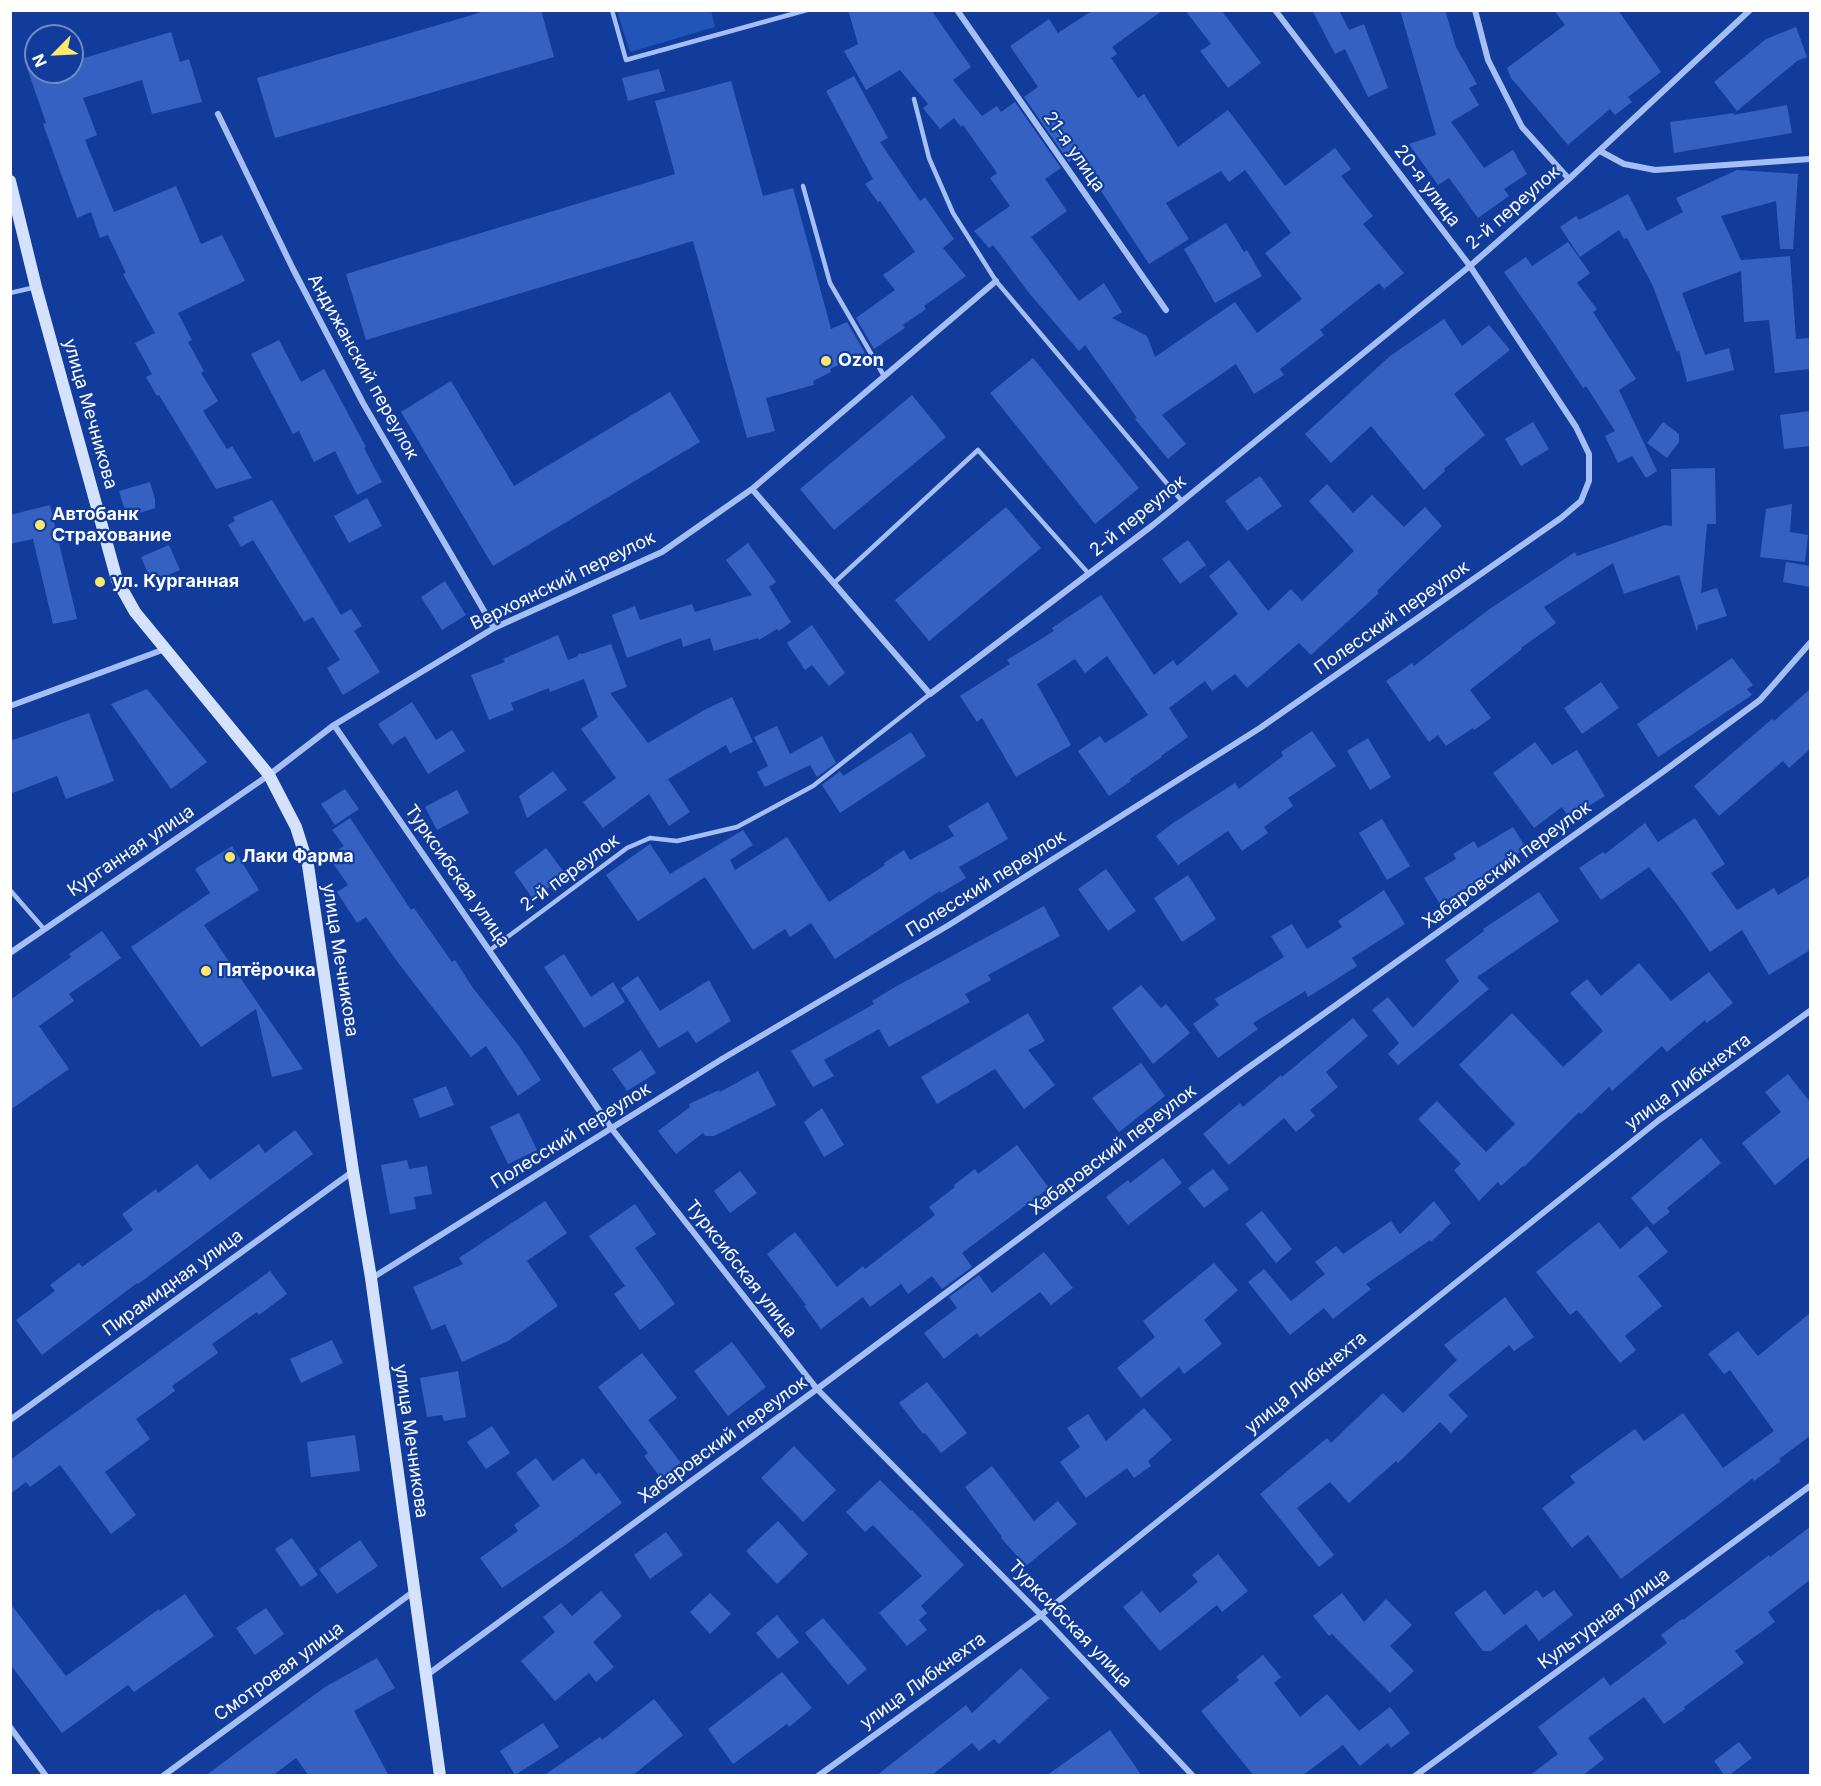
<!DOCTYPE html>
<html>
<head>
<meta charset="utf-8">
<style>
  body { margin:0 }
  #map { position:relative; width:1821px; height:1786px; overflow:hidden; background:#113c9c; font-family:Inter,sans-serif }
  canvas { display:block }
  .frame { position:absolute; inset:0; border:12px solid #fff; pointer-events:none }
  .north { position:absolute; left:24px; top:24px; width:60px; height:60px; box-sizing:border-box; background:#113c9c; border:2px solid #708ac4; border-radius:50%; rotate:246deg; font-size:16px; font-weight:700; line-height:24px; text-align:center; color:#fff }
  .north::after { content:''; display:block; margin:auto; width:21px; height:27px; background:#ffe769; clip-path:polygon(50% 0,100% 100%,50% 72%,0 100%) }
</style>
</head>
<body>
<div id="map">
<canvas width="1821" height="1786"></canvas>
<div class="frame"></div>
<div class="north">N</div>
</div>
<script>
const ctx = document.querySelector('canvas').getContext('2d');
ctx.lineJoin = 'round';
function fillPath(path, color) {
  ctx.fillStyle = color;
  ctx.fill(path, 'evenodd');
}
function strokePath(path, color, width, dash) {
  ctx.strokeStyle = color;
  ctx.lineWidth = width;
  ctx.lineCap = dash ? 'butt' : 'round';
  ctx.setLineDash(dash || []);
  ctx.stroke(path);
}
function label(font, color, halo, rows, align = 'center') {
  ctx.font = font + ' Inter,sans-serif';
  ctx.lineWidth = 4.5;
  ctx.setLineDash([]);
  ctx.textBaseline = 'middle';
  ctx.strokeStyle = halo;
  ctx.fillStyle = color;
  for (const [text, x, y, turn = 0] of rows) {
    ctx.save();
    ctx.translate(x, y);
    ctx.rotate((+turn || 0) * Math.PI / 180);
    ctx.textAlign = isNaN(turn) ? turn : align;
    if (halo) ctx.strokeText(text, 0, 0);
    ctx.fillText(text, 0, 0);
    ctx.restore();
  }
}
fillPath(new Path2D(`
  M617,11H711L715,27L630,52Z`), '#2354ba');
fillPath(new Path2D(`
  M489,10H541L554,57L275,138L257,78Z
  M848,10H931L971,67L953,80L982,116L997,106L1001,112L1015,102L1061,168L1045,179L1067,211L1031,237L1079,301L1104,283L1122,312L1112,318L1147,336L1155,357L1235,302L1257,333L1302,299L1265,253L1291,233L1245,170L1229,182L1221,171L1166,203L1189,239L1149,264L1078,156L1069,162L1024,97L1038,87L1010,46L1049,19L1058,33L1093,10H1163L1112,47L1117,54L1111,58L1138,98L1144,94L1178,147L1228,110L1285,186L1335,148L1351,169L1341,176L1373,216L1363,224L1404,273L1384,289L1379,283L1320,330L1324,335L1280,369L1284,375L1254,394L1236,364L1162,415L1186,444L1168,459L1135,419L1137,418L1085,345L1079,351L1029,293L993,245L989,248L974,231L1010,206L990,178L997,173L963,125L961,127L954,118L940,129L923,108L928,104L900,70L866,90L844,51L858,44Z
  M1185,10H1221L1261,63L1228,88L1200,51L1211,44Z
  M1312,10H1339L1349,30L1364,24L1388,88L1368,97L1345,49L1335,54Z
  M1400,10H1445L1456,47L1477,84L1469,88L1479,105L1451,122L1484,168L1513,150L1527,174L1504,189L1509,196L1478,218L1449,178L1438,185L1409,144L1436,135Z
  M1554,10H1618L1661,72L1628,97L1632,102L1615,115L1610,109L1568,145L1511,78L1507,68L1565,25Z
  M1796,27L1807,57L1797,61L1737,111L1714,82L1766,39Z
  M171,32L180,62L189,59L202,102L152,114L142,80L83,98L97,135L85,140L114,212L176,186L201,244L222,235L245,281L178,313L192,340L188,342L204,371L201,373L218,401L203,411L227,449L232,446L252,478L216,489L159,395L157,396L146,377L152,374L135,343L155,333L123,274L126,273L108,235L100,238L91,212L77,218L43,124L46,123L25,62L36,59V72H72V53L74,61Z
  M659,69L665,91L628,101L622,78Z
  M854,76L888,138L880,142L920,201L925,197L954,239L943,248L966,276L924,306L926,309L903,325L905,328L874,349L856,318L895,290L883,275L915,252L880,201L878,202L865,184L873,179L826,91Z
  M731,81L763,196L793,188L831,329L847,322L865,353L830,369L831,372L813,381L814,385L766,398L775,431L747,438L693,241L366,340L346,274L675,174L655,101Z
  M1787,105L1792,133L1674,153L1670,122L1735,113L1733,115Z
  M1737,170L1798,174L1793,249H1780L1776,201L1721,216L1741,260L1790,256L1796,339L1810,338V369L1775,373L1769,320L1744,322L1741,271L1682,293L1705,355L1729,348L1734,370L1687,382L1679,350L1677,352L1653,286L1627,238L1624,239L1619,230L1580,257L1560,227L1576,216L1579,220L1628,194L1647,231L1683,212L1676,198Z
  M1226,223L1244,252L1247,250L1262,276L1215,303L1184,249Z
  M1568,242L1590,273L1577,283L1597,309L1593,312L1636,379L1619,390L1657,471L1646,478L1632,456L1618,463L1605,436L1615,431L1586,386L1583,388L1548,335L1504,272L1526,257L1532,266Z
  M1444,319L1462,346L1489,325L1510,350L1454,394L1485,435L1444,469L1445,471L1424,490L1371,426L1331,463L1305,434L1390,356Z
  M279,340L301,382L324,369L366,447L364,448L382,482L357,495L335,451L314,462L299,431L293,434L251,354Z
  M1033,358L1139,488L1095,524L990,393Z
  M451,381L514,486L670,392L700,442L493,566L401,412Z
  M912,395L946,437L834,530L800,489Z
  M1810,411V446L1784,449L1780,415Z
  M1533,422L1549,449L1521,466L1505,439Z
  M1663,422L1679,434V442L1667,458L1647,443Z
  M1715,468L1716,524H1707L1701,593L1717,588L1727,616L1698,625L1697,632L1679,575L1624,594L1613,563L1544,607L1556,623L1521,648L1522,649L1470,690L1491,718L1474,730L1473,728L1446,746L1438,735L1429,742L1386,681L1412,663L1414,666L1462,629V630L1491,608L1575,552L1577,556L1665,525L1672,526L1671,469Z
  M1260,476L1282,506L1247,531L1225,501Z
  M150,482L155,499V508L127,517L119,491Z
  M1327,484L1353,513L1372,495L1404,527L1425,507L1442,526L1377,591L1379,593L1311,655L1299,643L1247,688L1235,674L1212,691L1205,681L1169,708L1188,737L1161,756L1162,757L1130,779L1131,781L1109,796L1078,751L1100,736L1105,743L1148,715L1107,656L1085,673L1075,659L1037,684L1071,745L1016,777L982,718L977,722L960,696L1010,664L1007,660L1054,631L1052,628L1101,595L1154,675L1173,660L1177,666L1238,614L1209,576L1229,560L1268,611L1291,589L1302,601L1354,551L1309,501Z
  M367,498L382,526L349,543L334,516Z
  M272,500L341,615L351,609L362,626L354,631L380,672L343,695L327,668L340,660L313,617L304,622L253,540L241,547L228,525L235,521L233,517Z
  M1792,504L1790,532L1808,535L1805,562L1760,557L1766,509Z
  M50,505L77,619L53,624L33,539L10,544V515Z
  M1006,507L1041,548L929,641L895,600Z
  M1188,540L1206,565L1180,584L1162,559Z
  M748,543L776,582L769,587L791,622L779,631L777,629L759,640L758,638L714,651L710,638L683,647L681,638L627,658L612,615L635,606L640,620L692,604L695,612L752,595L726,560Z
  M169,545L180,570L152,582L141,557Z
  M1786,562L1810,566V587L1783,582Z
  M445,581L466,615L442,630L421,597Z
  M812,625L845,673L829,686L812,665L805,670L787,643Z
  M558,635L568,660L576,657L580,653L582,654L611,644L627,687L610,693L648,743L706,709L732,697L753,742L730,753L726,745L668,779L690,812L669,826L649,794L603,828L583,802L616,778L581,729L598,717L584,679L550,692L549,688L511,703L514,710L489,720L471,675L505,662L503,659Z
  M1732,658L1753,685L1747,689L1752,695L1658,757L1637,724Z
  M1601,682L1619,708L1582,734L1564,708Z
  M147,689L207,762L171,789L111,704Z
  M1810,689V749L1789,768L1783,761L1719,816L1694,786L1772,719L1774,721Z
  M412,702L436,740L452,730L465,751L428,774L405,736L392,745L378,724Z
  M89,713L114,781L66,799L57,776L10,794V741Z
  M777,726L790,754L822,736L836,763L817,777L810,765L765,787L757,772L768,766L754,737Z
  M1312,731L1336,766L1288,798L1293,806L1264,827L1268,833L1242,851L1228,831L1178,865L1156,836L1173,823L1235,783L1239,789L1283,756L1281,752Z
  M911,732L926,756L840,813L822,785L840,771L843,776Z
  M1368,738L1391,777L1370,790L1347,751Z
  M1535,742L1552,765L1577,750L1605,796L1569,818L1562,807L1534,828L1493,773Z
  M553,771L567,790L527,818L519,796Z
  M345,789L359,809L335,825L321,804Z
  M457,790L469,813L437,830L425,807Z
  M988,802L1008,839L959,867L966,878L941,893L940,891L835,959L811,923L790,937L785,929L753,950L705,877L638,921L606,875L650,844L670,874L743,830L753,845L730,860L735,870L787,837L829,902L885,865L884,863L904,850L910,860L954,836L948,826Z
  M350,818L411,910L414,908L452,962L455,960L473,988L519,1046L541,1080L518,1096L486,1046L471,1057L399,964L366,917L357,923L337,892L348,885L328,856L344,846L332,830Z
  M1695,818L1725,864L1711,873L1737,910L1774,888L1778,895L1810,876V950L1769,975L1742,930L1710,952L1679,907L1649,867L1601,900L1579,868L1603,852L1605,854L1645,823L1658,842Z
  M1382,819L1410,866L1387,880L1359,833Z
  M1513,827L1526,848L1492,870L1493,872L1440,904L1424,878L1456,859L1453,854L1474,841L1478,848Z
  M232,846L259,890L204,925L303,1069L272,1077L256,1009L201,1047L131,947L210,893L195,869Z
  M546,848L566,875L533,899L514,872Z
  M1106,869L1136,911L1108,931L1078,889Z
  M1188,875L1216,919L1182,942L1154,898Z
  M1384,890L1405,924L1352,958L1357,966L1329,984L1308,997L1305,991L1253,1023L1258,1029L1218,1058L1193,1024L1219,1005L1215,999L1284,957L1271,936L1292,924L1307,949L1342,927L1338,921Z
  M1539,892L1559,921L1477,977L1489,989L1398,1065L1388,1054L1399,1043L1372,1010L1388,997L1413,1028L1459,981L1445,960L1484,931L1483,929Z
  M1044,906L1060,936L988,975L991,980L965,994L970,1002L889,1047L879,1029L824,1060L834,1076L813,1087L791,1051L874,1004L872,1001L895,987Z
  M102,931L121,958L69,994L74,1001L39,1026L69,1069L10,1110V1000L71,957L69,954Z
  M564,954L591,997L613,982L625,1002L584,1028L544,967Z
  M1639,963L1671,1001L1709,972L1733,1003L1707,1023L1705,1020L1667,1052L1662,1046L1612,1091L1609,1087L1581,1114L1579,1112L1524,1167L1523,1166L1501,1186L1498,1182L1479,1201L1454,1170L1461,1164L1418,1119L1437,1101L1486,1152L1515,1124L1459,1065L1512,1013L1563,1067L1603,1031L1570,993L1587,979L1601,996Z
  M638,976L660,1011L709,980L731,1021L696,1043L688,1031L659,1048L621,988Z
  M1141,985L1161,1008L1166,1004L1190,1033L1153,1064L1112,1008Z
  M1028,1013L1045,1041L1028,1050L1055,1085L1024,1109L995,1069L937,1104L921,1077Z
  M1353,1018L1368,1036L1326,1072L1338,1087L1310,1110L1315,1116L1296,1132L1284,1118L1229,1165L1203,1134L1240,1103L1243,1107L1281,1075L1282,1077Z
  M641,1050L656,1073L627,1091L612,1069Z
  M1141,1063L1165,1096L1119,1132L1092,1098Z
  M758,1071L776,1105L714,1136H705L703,1133L676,1154L658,1131L690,1107L689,1104L719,1090L720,1092Z
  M1788,1074L1810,1102V1156L1775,1185L1742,1143L1781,1112L1765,1092Z
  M446,1086L454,1105L420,1118L413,1099Z
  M822,1108L844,1145L824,1157L804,1122Z
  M519,1113L537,1150L508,1164L490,1127Z
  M295,1130L313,1154L161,1267L138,1284L137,1283L42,1355L16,1320L55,1291L50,1285L79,1263L82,1267L133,1230L122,1214L156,1189L158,1193L197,1164L210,1180L259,1144L265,1153Z
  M1701,1138L1721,1163L1667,1208L1670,1212L1653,1225L1631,1198Z
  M1017,1145L1049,1188L962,1253L972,1267L942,1289L932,1276L908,1294L901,1284L870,1307L863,1297L821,1329L804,1306L806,1305L767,1254L795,1232L837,1287L863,1266L865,1269L935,1215L929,1207L955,1187L954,1185L975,1169L978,1174Z
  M1163,1158L1182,1183L1128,1225L1106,1197L1128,1180L1130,1183Z
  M407,1160L409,1169L427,1166L432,1194L414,1197L416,1209L390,1214L381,1165Z
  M1213,1169L1229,1189L1204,1208L1188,1188Z
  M740,1171L757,1193L730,1213L714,1191Z
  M545,1201L567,1233L527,1261L558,1306L508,1341L462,1362L445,1324L432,1330L413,1287L463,1264L459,1258Z
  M1434,1201L1451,1223L1431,1242L1430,1240L1366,1284L1371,1289L1333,1319L1324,1308L1290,1335L1248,1282L1264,1269L1291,1301L1325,1274L1315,1262L1336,1246L1343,1254L1391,1221L1400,1234Z
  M635,1204L656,1234L635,1248L675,1304L640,1330L614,1294L625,1286L589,1236Z
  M1262,1211L1292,1249L1276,1263L1245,1224Z
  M1599,1222L1620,1249L1647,1226L1668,1252L1638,1276L1662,1306L1625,1336L1636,1350L1620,1363L1577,1310L1570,1315L1536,1272Z
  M1044,1252L1073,1288L1051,1305L1040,1292L980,1337L977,1333L944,1359L924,1333L957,1308L949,1297L979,1275L992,1293Z
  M1214,1263L1238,1290L1204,1320L1222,1344L1184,1374L1179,1367L1141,1398L1117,1368L1155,1337L1143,1321Z
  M270,1271L287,1294L259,1315L257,1312L212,1344L218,1353L172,1386L175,1391L136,1419L150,1439L105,1472L136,1515L111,1534L60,1465L30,1487L26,1482L10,1494V1460Z
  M1505,1297L1534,1337L1514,1351L1509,1345L1448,1395L1468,1416L1451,1433L1440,1422L1398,1463L1396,1461L1349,1503L1330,1482L1297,1508L1334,1555L1319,1567L1260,1494L1327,1438L1331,1443L1383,1393L1403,1413L1457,1360L1444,1345Z
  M1810,1313V1436L1779,1459L1781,1461L1754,1481L1753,1478L1621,1579L1588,1535L1572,1548L1542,1508L1575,1483L1570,1476L1635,1429L1644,1441L1683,1413L1723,1468L1774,1431L1730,1370L1724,1374L1708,1354L1738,1331L1758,1356Z
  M332,1340L343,1363L301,1383L290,1359Z
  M732,1342L766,1387L728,1416L694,1371Z
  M642,1353L677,1398L648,1420L681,1463L661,1478L644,1456L648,1453L598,1387Z
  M458,1371L466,1417L444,1421L442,1415L427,1417L420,1378Z
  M927,1382L967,1433L941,1453L925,1433L923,1434L899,1403Z
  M1144,1408L1172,1440L1148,1461L1151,1466L1134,1478L1127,1468L1086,1498L1060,1462L1080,1447L1067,1428L1088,1414L1106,1441Z
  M492,1426L510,1453L486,1469L467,1442Z
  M355,1435L360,1471L311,1477L307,1442Z
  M794,1446L836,1490L803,1522L761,1478Z
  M536,1458L553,1481L583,1458L596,1475L599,1472L622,1503L567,1544L502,1588L480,1558L518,1531L514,1525L540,1506L516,1473Z
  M992,1466L1034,1521L1058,1501L1077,1524L1026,1566L1001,1538L1002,1537L965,1487Z
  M880,1480L911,1511L912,1510L964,1565L921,1606L927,1613L919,1620L927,1630L907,1646L879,1613L922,1576L873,1525L865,1532L846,1512Z
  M778,1521L808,1554L777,1584L746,1551Z
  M1810,1527V1580L1768,1612L1775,1622L1735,1651L1744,1663L1684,1707L1685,1709L1664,1724L1644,1697L1588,1738L1604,1759L1582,1776H1529L1558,1754L1538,1727L1604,1677L1610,1686L1667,1643L1661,1635L1682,1619L1683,1620L1769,1555L1770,1557Z
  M666,1532L683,1555L650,1579L634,1555Z
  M292,1538L318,1575L301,1587L275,1549Z
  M360,1540L378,1566L337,1594L319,1569Z
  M1218,1554L1248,1591L1222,1612L1217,1605L1160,1651L1123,1607L1142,1591L1160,1613L1198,1582L1192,1575Z
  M1485,1590L1504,1615L1537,1590L1543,1598L1554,1590L1573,1615L1539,1641L1526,1624L1491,1651H1483L1454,1613Z
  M601,1591L622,1616L593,1642L614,1667L596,1682L589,1673L555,1701L521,1661L555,1632L543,1617L561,1603L572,1616Z
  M710,1593L731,1614L710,1634L690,1612Z
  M1342,1593L1364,1622L1386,1599L1412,1625L1390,1646L1414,1671L1390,1693L1332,1634L1329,1636L1313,1616Z
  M185,1594L214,1636L134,1692L128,1685L62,1733L10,1664V1603L66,1676L159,1609L160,1611Z
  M266,1608L284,1634L255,1655L236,1628Z
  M777,1615L799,1642L778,1659L756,1633Z
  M823,1618L867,1669L848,1685L805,1633Z
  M1263,1655L1281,1677L1274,1683L1300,1717L1327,1694L1359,1731L1390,1707L1410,1733L1391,1748L1388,1743L1360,1766L1343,1745L1302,1776H1254L1201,1711L1239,1680L1236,1677Z
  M377,1658L395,1688L354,1711L389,1776H309L296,1758L272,1776H205L325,1687Z
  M1021,1668L1049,1698L999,1744L994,1739L979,1751L972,1743L931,1776H876L966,1705L972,1713Z
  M782,1672L812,1708L789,1727L787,1724L733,1764L708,1729Z
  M654,1699L683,1735L632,1776H543L600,1737L602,1740Z
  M543,1723L559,1747L515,1775L500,1751Z
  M1110,1730L1142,1776H1046Z
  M1739,1742L1752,1758L1728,1776H1725L1714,1761Z`), '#3562c2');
strokePath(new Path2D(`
  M612,10L626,60L807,10
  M914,99L929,158L953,213L996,281L1181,500
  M803,186L830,283L884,376
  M10,293L36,287
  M834,583L978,450L1089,574
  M10,890L44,929
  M490,950L627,848L650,838L677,841L737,827L813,786L930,694`), '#a5bff5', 4.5);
strokePath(new Path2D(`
  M957,10L1166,310
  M1475,10L1488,60L1522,127L1569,179
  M218,114L293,269L363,403L494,628
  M1600,151L1624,164L1655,170L1810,159
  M752,489L930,694L1153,525L1470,266L1569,179L1750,10
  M10,706L165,649
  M334,725L612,1129L817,1389L1041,1615L1193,1776
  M10,953L269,775L334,725L494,628L662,552L752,489L996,281
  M372,1278L722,1059L949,925L1260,728L1561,518L1581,501L1589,481V454L1576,427L1470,266L1275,10
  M10,1420L352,1172
  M427,1675L817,1389L1245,1070L1664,771L1760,700L1810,643
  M10,1727L46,1776
  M163,1776L413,1592
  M818,1776L1041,1615L1659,1120L1810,1011
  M1415,1776L1810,1486`), '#a5bff5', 6);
strokePath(new Path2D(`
  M10,181L36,287L117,580L135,612L269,775L296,827L308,865L353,1171L371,1278L440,1776`), '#d5e2fd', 12);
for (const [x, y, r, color] of [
  [826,361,6,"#ffe769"],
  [40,525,6,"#ffe769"],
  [100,582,6,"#ffe769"],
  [230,857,6,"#ffe769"],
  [206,971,6,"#ffe769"]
]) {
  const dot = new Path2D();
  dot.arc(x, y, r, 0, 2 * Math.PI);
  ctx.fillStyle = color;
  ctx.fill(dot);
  strokePath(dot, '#113c9c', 2);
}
label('18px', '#fff', '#113c9c', [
  ["21-я улица",1074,152,55],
  ["20-я улица",1427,186,53],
  ["2-й переулок",1513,208,-41],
  ["Андижанский переулок",363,367,61],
  ["улица Мечникова",90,414,74],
  ["2-й переулок",1138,516,-39],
  ["Верхоянский переулок",563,581,-26],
  ["Полесский переулок",1392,618,-35],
  ["Курганная улица",131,851,-34],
  ["Хабаровский переулок",1507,865,-36],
  ["2-й переулок",570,873,-36],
  ["Турксибская улица",457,876,55],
  ["Полесский переулок",986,884,-32],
  ["улица Мечникова",340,960,81],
  ["улица Либкнехта",1688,1082,-36],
  ["Полесский переулок",571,1136,-32],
  ["Хабаровский переулок",1113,1150,-37],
  ["Турксибская улица",741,1269,52],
  ["Пирамидная улица",173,1283,-36],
  ["улица Либкнехта",1306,1383,-39],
  ["Хабаровский переулок",723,1440,-36],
  ["улица Мечникова",411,1441,82],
  ["Культурная улица",1604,1619,-36],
  ["Турксибская улица",1070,1624,46],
  ["Смотровая улица",279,1672,-36],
  ["улица Либкнехта",923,1681,-36]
]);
label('bold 18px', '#fff', '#113c9c', [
  ["Ozon",838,361],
  ["Автобанк",52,515],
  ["Страхование",52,536],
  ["ул. Курганная",112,582],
  ["Лаки Фарма",242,857],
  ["Пятёрочка",218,971]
], 'left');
</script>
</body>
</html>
